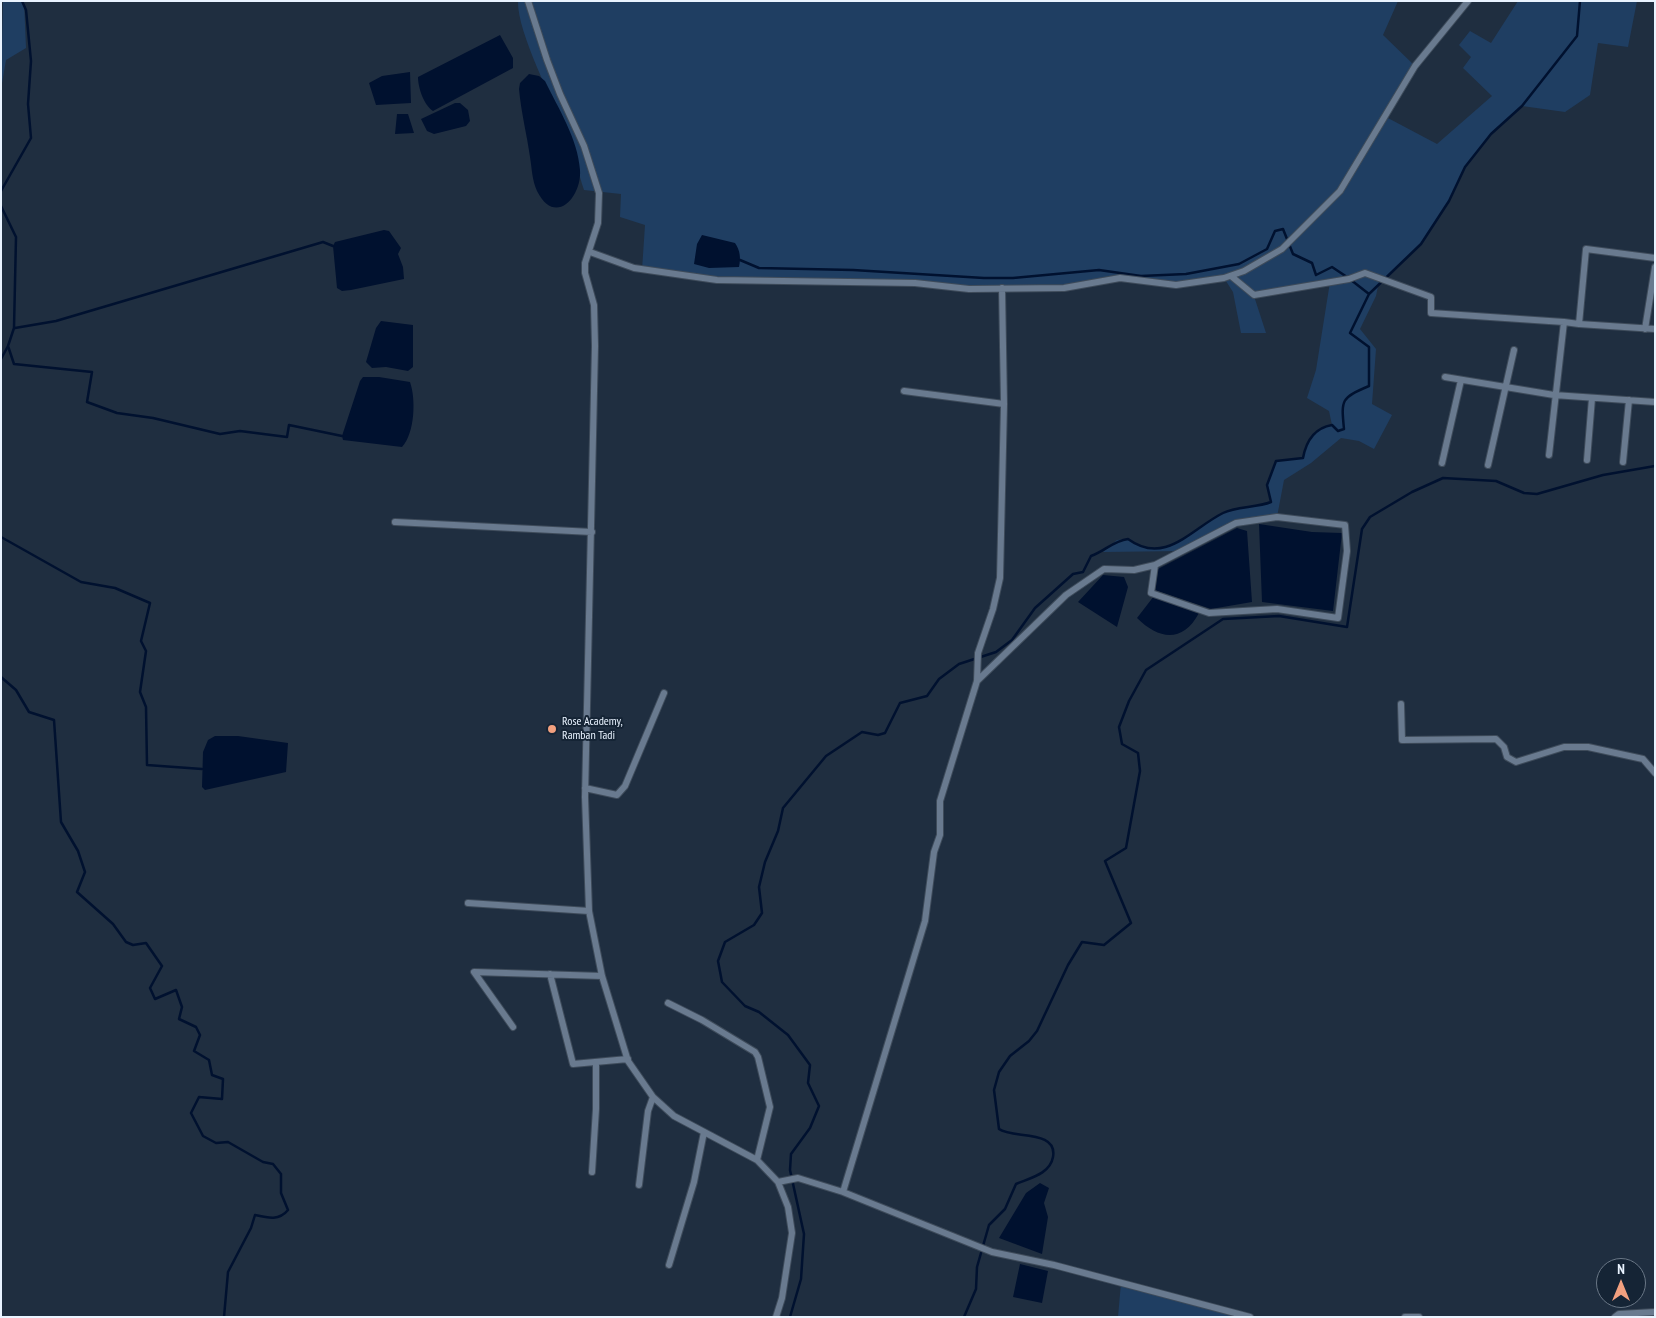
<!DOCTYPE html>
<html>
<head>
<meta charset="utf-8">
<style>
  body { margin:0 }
  #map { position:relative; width:1656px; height:1318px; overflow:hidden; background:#1f2e40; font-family:"PT Sans Narrow",sans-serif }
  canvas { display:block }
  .frame { position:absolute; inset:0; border:2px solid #e9f3ff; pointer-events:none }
  .north { position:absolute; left:1596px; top:1258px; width:50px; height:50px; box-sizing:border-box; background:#152435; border:1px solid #6a7786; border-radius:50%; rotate:0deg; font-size:14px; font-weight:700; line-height:20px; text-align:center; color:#e9f3ff }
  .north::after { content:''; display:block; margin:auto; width:18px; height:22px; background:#f2a07f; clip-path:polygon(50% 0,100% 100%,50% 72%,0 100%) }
</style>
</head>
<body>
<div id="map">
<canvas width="1656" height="1318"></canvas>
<div class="frame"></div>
<div class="north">N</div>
</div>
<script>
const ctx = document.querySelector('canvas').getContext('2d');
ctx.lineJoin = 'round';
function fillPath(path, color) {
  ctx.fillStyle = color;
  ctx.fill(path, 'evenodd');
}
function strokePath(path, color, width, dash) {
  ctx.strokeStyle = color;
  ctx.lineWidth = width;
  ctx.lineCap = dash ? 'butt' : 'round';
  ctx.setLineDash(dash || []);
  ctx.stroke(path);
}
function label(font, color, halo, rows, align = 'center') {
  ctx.font = font + ' "PT Sans Narrow",sans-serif';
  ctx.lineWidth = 4;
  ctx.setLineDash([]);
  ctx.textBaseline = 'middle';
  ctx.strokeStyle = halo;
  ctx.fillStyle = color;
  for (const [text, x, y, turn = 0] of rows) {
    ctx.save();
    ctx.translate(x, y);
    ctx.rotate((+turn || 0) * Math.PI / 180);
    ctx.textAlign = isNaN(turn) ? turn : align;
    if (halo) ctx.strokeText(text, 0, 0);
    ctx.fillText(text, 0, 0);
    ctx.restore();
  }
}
fillPath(new Path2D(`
  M3,1H24L26,48L6,60L1,89Z
  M518,1H1398L1383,35L1415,66L1386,117L1437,144L1492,96L1463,68L1471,57L1459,45L1470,31L1491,43L1518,1H1637L1628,47L1598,43L1590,95L1565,112L1522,106L1491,133L1465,167L1449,201L1421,244L1378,286L1376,296L1360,329L1376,349L1372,404L1392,415L1374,449L1359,441L1341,438L1311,463L1284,480L1277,517L1236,523L1181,551L1103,552L1117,540L1128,539C1165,566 1191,529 1222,513C1236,506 1256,508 1271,502L1267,485L1276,461L1303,458C1306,442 1314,428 1332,425L1329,411L1307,398L1316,370L1330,282L1254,296L1266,333H1241L1233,292L1224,278L1176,285L1120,278L1064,288L1025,289L915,283L757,281L642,270L645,225L620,217L621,194L584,190C578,172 574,152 567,135C554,102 517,33 518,1Z
  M1121,1283L1249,1317H1118Z`), '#1f3e62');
fillPath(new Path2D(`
  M500,35L513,58V68L433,111C424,105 418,88 418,77Z
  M410,72L411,103L376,105L369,83L382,76Z
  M529,74L539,76L545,81C558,108 578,139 580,170C582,197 555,227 537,191C532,180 532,169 530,157C527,135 521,112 519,89L520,83Z
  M455,103H460L468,110L470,121L466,126L434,134L427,131L421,119Z
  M397,114H408L414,133L395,134Z
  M384,230L389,231L401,248L398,254L403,267L404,279L351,290L342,291L337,288L333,246L335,242Z
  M702,235L735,243C740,250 741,258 739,267L709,268L694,264L697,244Z
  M381,321L413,325V367L408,371L386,367L372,368L366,362L376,328Z
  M363,377H379L410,382C416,399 415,433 402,447L343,440L342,436L360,381Z
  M1259,524L1312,532L1342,533L1333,611L1262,602Z
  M1237,528L1247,531L1252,602L1211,609L1155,590L1158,569Z
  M1103,575L1124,577L1128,587L1117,627L1078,602Z
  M1154,596L1199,613C1183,643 1159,640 1137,618Z
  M215,736H238L288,743L286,772L205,790L202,787L203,752L208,740Z
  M1040,1183L1049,1188L1044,1203L1048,1217L1042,1254L999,1238L1026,1193Z
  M1020,1264L1048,1271L1042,1303L1013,1297Z`), '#00112f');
strokePath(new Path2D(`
  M1,191L31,138L28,104L31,61L26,10L22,1
  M1,206L16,237L14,328L8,346L14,364L92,372L87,402L117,413L153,418L220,434L240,431L287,437L289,425L342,436
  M740,260L759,268L853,270L984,278H1013L1099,270L1141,276L1186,274L1239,264L1267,249L1275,231L1283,229L1293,254L1312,263L1316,275L1332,267L1347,277
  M1351,280L1369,294L1421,244L1449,201L1465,167L1491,134L1522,106L1577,36L1580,1
  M15,328L56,321L323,242L333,246
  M1,359L8,346
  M1,537L81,582L115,588L150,603L141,641L146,651L140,692L146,707L147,765L202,769
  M1,677L16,690L29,712L54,720L61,822L78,851L85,872L77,892L113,924L126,942L133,945L146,943L162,966L150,988L155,999L176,990L182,1007L179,1019L196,1027L200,1035L194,1051L209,1060L212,1075L223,1079L222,1099L199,1097L191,1113L203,1136L216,1143L228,1142L263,1162L273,1164L281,1174V1193L288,1210C279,1221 268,1218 255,1215L251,1228L228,1272L224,1317
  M790,1317L801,1279L804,1234L790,1170L791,1154L810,1128L819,1106L808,1083L810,1065L788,1035L759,1012L745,1006L722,982L718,961L725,942L754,925L762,913L759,887L765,862L778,831L783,808L826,756L862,732L878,735L885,733L900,703L927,696L939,679L959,664L996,652L1012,640L1035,608L1073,574L1083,572L1091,556C1105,551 1113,541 1128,539C1165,566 1191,529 1223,513C1236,506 1256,508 1271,502L1267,485L1276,461L1303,458C1306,442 1314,428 1332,425L1338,431L1344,429C1341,399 1341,398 1369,386V347L1350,333L1369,294
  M964,1317L976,1289L977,1267L989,1225L1005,1209L1016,1184C1030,1178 1050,1174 1053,1157C1058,1129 1012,1139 999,1129L994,1090L999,1072L1010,1056L1029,1041L1037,1031L1068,965L1082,942L1104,945L1131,923L1105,861L1126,848L1140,771L1138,753L1122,744L1119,727L1129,701L1146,670L1223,619L1279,616L1347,627L1362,529L1370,517L1412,492L1443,478L1496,481L1524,493L1537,494L1603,475L1655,466`), '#00112f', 2.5);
const street = new Path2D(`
  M528,1L547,60L560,94L584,146L599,193L598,223L585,263V273L594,305L595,346L585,797L589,911L602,976L628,1061L653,1097L674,1116L757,1160L778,1182L788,1207L792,1233L782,1298L776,1317
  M590,252L634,268L717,280L915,283L969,289L1064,288L1120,278L1176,285L1224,278L1244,271L1282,249L1340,191L1415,66L1468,1
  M1655,258L1586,249L1579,324L1655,329
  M1231,276L1254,295L1349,279L1365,273L1431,297V313L1564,322
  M1645,329L1655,267
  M1445,377L1554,395L1655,402
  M904,391L1004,404
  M1549,455L1564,322L1579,324
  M1587,460L1592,398
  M1623,462L1629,400
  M1442,463L1461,380
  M1488,465L1514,350
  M395,522L592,532
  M977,681L1066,595L1104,569L1134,570L1155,565L1236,523L1277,517L1345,525L1347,551L1338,618L1277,609L1209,613L1151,593L1155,565
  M1401,704L1402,740L1496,739L1504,747L1507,757L1516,762L1564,747H1588L1643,759L1655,773
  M585,788L617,795L625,786L664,693
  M468,903L589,911
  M550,974L573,1064L628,1059
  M668,1003L702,1020L755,1052L758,1057L770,1107L757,1160
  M513,1027L474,972L602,976
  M592,1172L596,1109V1062
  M778,1182L798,1178L843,1192L992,1252L1054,1265L1250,1317
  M639,1185L648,1111L653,1097
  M843,1192L925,921L934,852L940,835V801L977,681L978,653L993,609L1000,578L1004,404L1002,288
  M669,1265L694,1182L704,1132
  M1405,1317H1419
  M1615,1317L1619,1314L1655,1312`);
strokePath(street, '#3e4b5a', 8);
strokePath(street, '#697a8f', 6);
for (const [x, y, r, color] of [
  [552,729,5,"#f2a07f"]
]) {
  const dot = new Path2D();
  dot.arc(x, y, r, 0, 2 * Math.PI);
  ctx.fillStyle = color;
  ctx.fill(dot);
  strokePath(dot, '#152435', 2);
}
label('12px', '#e9f3ff', '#152435', [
  ["Rose Academy,",562,722],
  ["Ramban Tadi",562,736]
], 'left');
</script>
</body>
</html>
